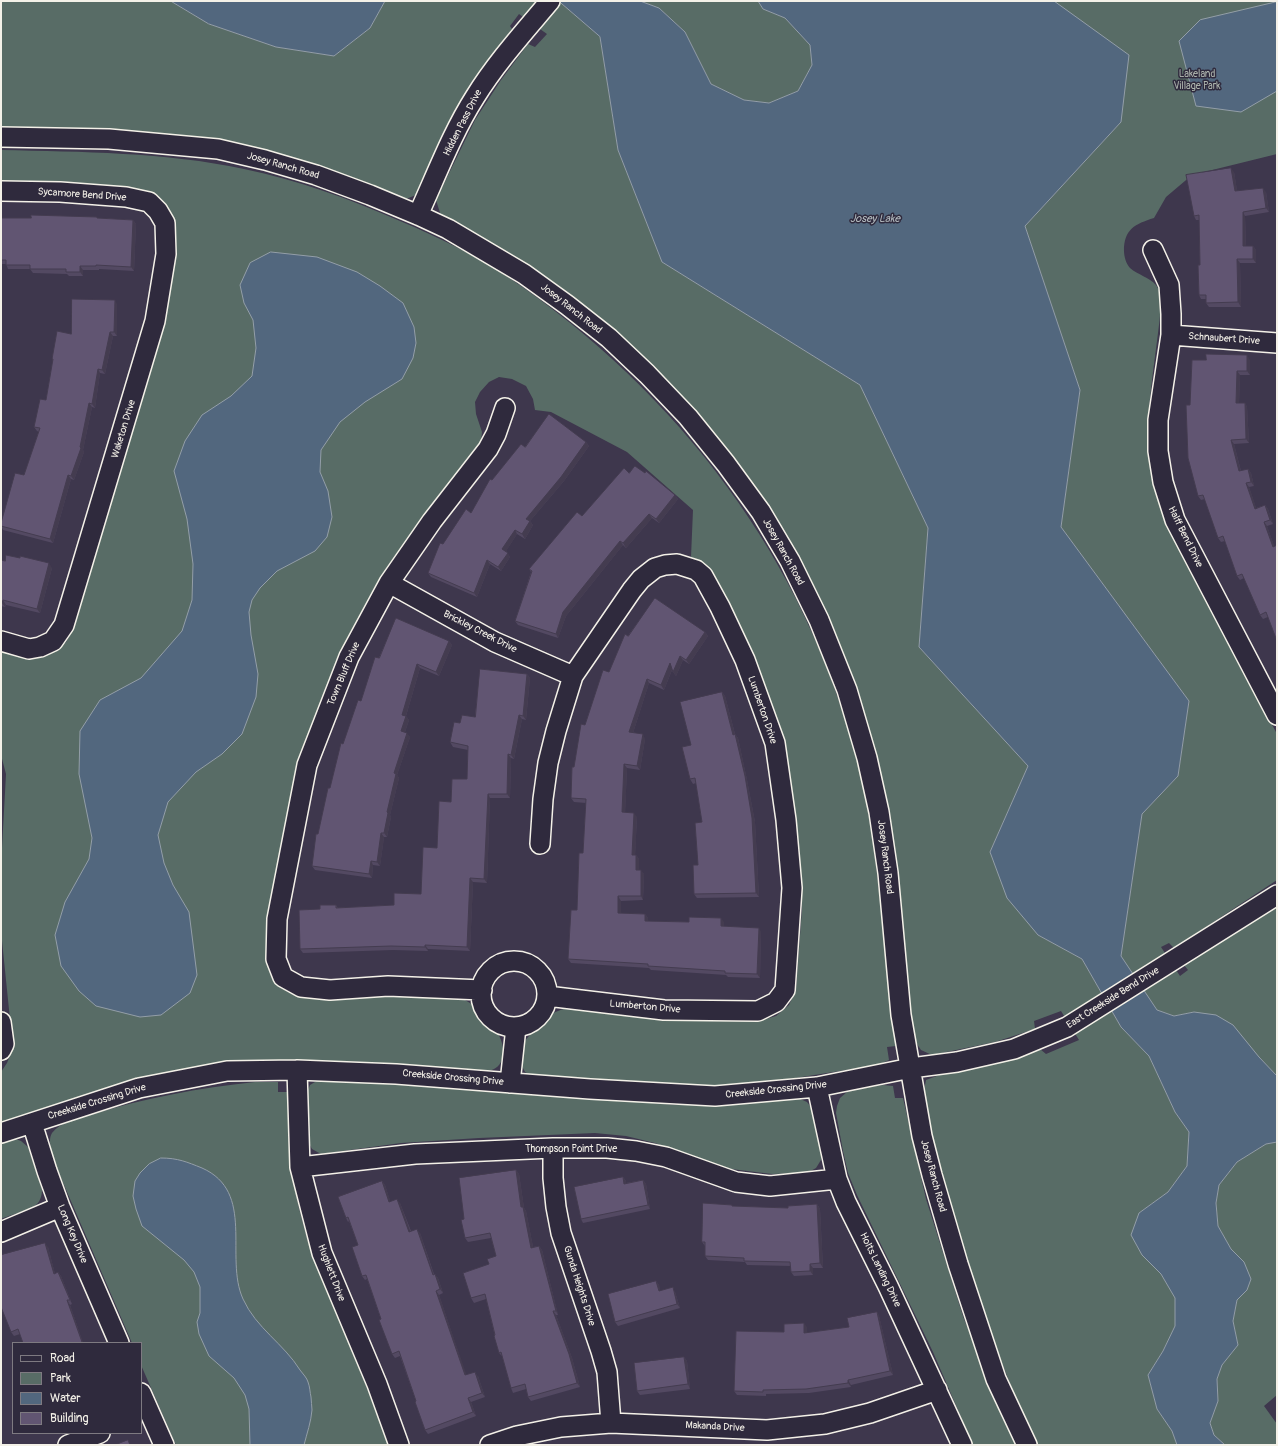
<!DOCTYPE html>
<html>
<head>
<meta charset="utf-8">
<style>
  body { margin:0 }
  #map { position:relative; width:1278px; height:1446px; overflow:hidden; background:#3e374d; font-family:Pangolin,sans-serif }
  canvas { display:block }
  .frame { position:absolute; inset:0; border:2px solid #f4f1e8; pointer-events:none }
  .legend { position:absolute; left:12px; top:1342px; width:130px; height:92px; box-sizing:border-box; background:#2f2a3d; border:1px solid #7e7a81; margin:0; padding:5px 7px; list-style:none; font-size:12px; color:#f4f1e8 }
  .legend li { display:flex; align-items:center; gap:8px; height:20px }
  .legend b { width:20px; border:1px solid #7e7a81 }
</style>
</head>
<body>
<div id="map">
<canvas width="1278" height="1446"></canvas>
<div class="frame"></div>
<ul class="legend">
<li><b style="height:5px;background:#2f2a3d"></b>Road</li>
<li><b style="height:11px;background:#586c66"></b>Park</li>
<li><b style="height:11px;background:#52677e"></b>Water</li>
<li><b style="height:11px;background:#615572"></b>Building</li>
</ul>
</div>
<script>
const ctx = document.querySelector('canvas').getContext('2d');
ctx.lineJoin = 'round';
function fillPath(path, color) {
  ctx.fillStyle = color;
  ctx.fill(path, 'evenodd');
}
function strokePath(path, color, width, dash) {
  ctx.strokeStyle = color;
  ctx.lineWidth = width;
  ctx.lineCap = dash ? 'butt' : 'round';
  ctx.setLineDash(dash || []);
  ctx.stroke(path);
}
function label(font, color, halo, rows, align = 'center') {
  ctx.font = font + ' Pangolin,sans-serif';
  ctx.lineWidth = 3;
  ctx.setLineDash([]);
  ctx.textBaseline = 'middle';
  ctx.strokeStyle = halo;
  ctx.fillStyle = color;
  for (const [text, x, y, turn = 0] of rows) {
    ctx.save();
    ctx.translate(x, y);
    ctx.rotate((+turn || 0) * Math.PI / 180);
    ctx.textAlign = isNaN(turn) ? turn : align;
    if (halo) ctx.strokeText(text, 0, 0);
    ctx.fillText(text, 0, 0);
    ctx.restore();
  }
}
fillPath(new Path2D(`
  M1,1H171L209,24L276,47L334,56L370,28L385,1H559L600,37L618,150L662,262L860,385L928,528L919,647L1028,766L990,852L1038,935L1082,959L1121,1027L1149,1056L1175,1112L1189,1132L1187,1166L1168,1192L1139,1213L1142,1255L1161,1274L1175,1297V1326L1163,1351L1148,1375L1157,1409L1172,1431L1177,1445H1038L1015,1396L981,1310L954,1231L923,1095L926,1080L942,1074L1004,1061L1040,1049L1046,1054L1079,1040L1061,1011L1034,1021L1035,1029L995,1042L932,1055L921,1050L913,1038L856,688L697,413L646,360L584,306L521,260L467,229L441,216L436,200L475,120L501,80L528,44L535,47L547,34L519,14L510,26L512,29L484,67L462,100L422,188L416,195L406,199L357,181L303,163L1,129Z
  M640,1H758L763,9L785,18L810,45L812,65L798,91L769,103L744,100L711,84L685,32L659,8Z
  M979,1H1277V154L1192,175L1166,197L1154,218C1135,224 1124,229 1124,251C1124,256 1126,264 1130,268C1138,275 1149,277 1156,285C1161,292 1161,298 1161,306C1157,350 1148,394 1148,438C1148,469 1157,498 1168,527L1277,734V880L1174,948L1169,943L1161,947L1180,976L1188,970L1184,965L1277,903V1076L1259,1057L1194,1012L1174,1016L1157,1010L1121,956L1142,814L1178,776L1189,701L1061,527L1080,390L1025,226L1121,122Z
  M1,150C82,152 165,152 244,169C298,180 350,199 400,221C438,237 475,255 508,277C679,393 806,560 857,761C871,813 876,865 882,917C886,960 891,1003 896,1046L887,1047L889,1060L878,1065L751,1085L696,1087L534,1077L525,1072L521,1064L523,1043L535,1029L544,1022L553,1013L563,1009L577,1008L759,1021L776,1016L789,1005L796,989L802,909L799,846L792,788L780,738L705,566L691,557L693,510L627,452L551,412L535,410L533,399L526,386L512,379L499,377L489,382L480,392L475,402L476,414L482,432L481,442L476,451L441,493L408,540L312,733L277,982L286,991L298,997L314,999L395,994L465,1000C482,1009 512,1040 501,1062C497,1069 491,1071 483,1072L364,1062L312,1061L254,1062L1,1123V1072L7,1063L11,1053L12,1039L1,931V866L6,774L1,755V651L26,658L42,656L55,651L66,642L74,628L146,385L156,345L167,214L1,185Z
  M320,1079L387,1082L677,1105H718L798,1098L807,1102L813,1110L821,1152V1160L816,1168L807,1173L772,1174L731,1169L700,1160L655,1143L626,1136L595,1133L479,1138L401,1143L321,1154L312,1149L306,1138V1095L310,1085Z
  M255,1082H278V1092H288L290,1099L289,1140L292,1174L299,1208L308,1242L390,1445H176L141,1365V1343H132L58,1171C55,1161 46,1143 52,1133C60,1122 78,1119 90,1115C144,1098 199,1088 255,1082Z
  M883,1085L893,1086L895,1098H903L926,1199L964,1319L1017,1445H973L933,1352L857,1195L848,1173L843,1151L836,1113L837,1106L840,1098L847,1092L856,1089Z
  M13,1138L21,1141L28,1147L42,1189C42,1194 41,1200 37,1204C31,1210 10,1215 1,1219V1142Z
  M1277,1142V1395L1264,1406L1277,1424V1445H1225L1214,1435L1210,1423L1218,1401L1217,1379L1222,1365L1238,1345L1233,1321L1237,1300L1247,1290L1244,1262L1231,1249L1218,1226L1216,1203L1219,1185L1237,1162L1266,1144Z`), '#586c66');
const water = new Path2D(`
  M171,1H385L370,28L334,56L276,47L209,24Z
  M559,1H640L659,8L685,32L711,84L744,100L769,103L798,91L812,65L810,45L785,18L763,9L758,1H1054L1129,55L1121,122L1025,226L1080,390L1061,527L1189,701L1178,776L1142,814L1121,956L1157,1010L1174,1016L1194,1012L1216,1015L1233,1025L1259,1057L1277,1076V1142L1266,1144L1237,1162L1219,1185L1216,1203L1218,1226L1231,1249L1244,1262L1251,1279L1247,1290L1237,1300L1233,1321L1238,1345L1222,1365L1217,1379L1218,1401L1210,1423L1214,1435L1225,1445H1177L1172,1431L1157,1409L1148,1375L1163,1351L1175,1326V1298L1161,1274L1142,1255L1131,1235L1139,1213L1168,1192L1187,1166L1189,1132L1175,1112L1149,1056L1121,1027L1082,959L1038,935L1007,898L990,852L1028,766L919,647L928,528L860,385L662,262L618,150L600,37Z
  M1277,2V91L1241,112L1196,106L1179,41L1200,20Z
  M271,252L317,257L357,272L380,286L403,303L414,327L416,343L413,358L402,379L365,402L340,422L321,450L320,472L328,491L332,517L327,537L315,551L277,571L260,588L252,600L249,612L251,635L258,674L256,697L242,734L222,754L196,772L168,802L158,835L164,863L173,885L189,912L197,975L190,993L161,1015L140,1017L96,1006L79,991L61,966L55,935L65,902L89,859L92,838L79,774L80,731L100,700L141,678L182,631L192,600L193,564L187,519L174,471L185,441L202,415L231,396L252,376L256,348L253,320L244,303L240,285L250,263Z
  M161,1158C178,1158 187,1162 202,1168C256,1192 224,1257 243,1299C256,1328 284,1344 300,1370C303,1374 307,1378 308,1382C310,1387 310,1393 311,1397C311,1401 312,1406 312,1410C311,1422 307,1433 304,1445H250L249,1409L245,1395L234,1378L209,1356L199,1334L197,1322L200,1313V1287L194,1272L184,1260L142,1226L136,1209L133,1196L135,1181L140,1173L149,1164Z`);
fillPath(water, '#52677e');
strokePath(water, '#939ea8', 1);
const minor = new Path2D(`
  M1,137L109,139L218,149L265,160L316,175L370,195L418,215L448,229L524,274L567,305L609,338L647,374L688,417L726,464L761,512L790,561L819,620L847,690L867,758L879,812L888,873L901,1015L922,1136L932,1175L958,1264L996,1379L1027,1445
  M1,191L60,192L126,197L149,202L158,211L165,223L166,254L155,321L64,625L53,641L40,647L29,649L1,641
  M418,215C436,176 452,133 475,97C496,63 524,32 550,1
  M1153,250L1169,285L1171,314V335L1158,420V451L1163,482L1175,520L1277,715
  M1171,335L1277,343
  M389,583L495,642L573,676
  M540,844L543,799L548,763L556,731L573,676L632,590L641,579L655,568L665,565L677,564L696,570L703,576L720,607L745,660L775,743L786,820L792,888L785,990L776,1002L758,1011L664,1010L547,996
  M481 994a33 33 0 1 1 66 0a33 33 0 1 1-66 0Z
  M482,990L388,986L330,990L301,987L283,977L276,959L277,919L307,765L349,657L389,583L432,521L488,449L496,434L505,408
  M1,1022L4,1044L1,1050
  M297,1070L300,1167L322,1253L377,1384L399,1445
  M510,1083L516,1027
  M817,1087L837,1179L846,1202L888,1286L962,1445
  M32,1123L47,1171L60,1207L119,1343
  M1,1133L139,1088L227,1071L297,1070L396,1074L590,1089L715,1096L817,1087L911,1068L957,1062L1014,1049L1067,1027L1277,895
  M553,1148V1178L556,1207L561,1233L601,1351L607,1372L611,1423
  M300,1167L415,1154L553,1148H607L636,1151L666,1157L736,1182L770,1186L837,1179
  M1,1232L60,1207
  M141,1393L164,1445
  M68,1445L100,1433
  M490,1445L517,1436L561,1427L611,1423L767,1430L825,1424L870,1413L937,1390`);
strokePath(minor, '#f4f1e8', 22);
strokePath(minor, '#2f2a3d', 19);
fillPath(new Path2D(`
  M1234,172L1237,191L1266,192L1269,212L1245,216L1246,246H1253L1256,250V263H1240L1241,307H1209L1206,303V299H1201L1199,295L1200,265L1199,220H1196L1194,216Z
  M1,218H98L133,220L136,224L134,271L99,269V270H83V276H69L67,274L33,273L30,269H8L6,264H1Z
  M117,304V336H113L105,374L100,373L95,408L92,407L83,450L84,452L74,480L71,479L53,543L3,530L1,526V523L24,475L39,432L37,431L34,427L46,400L53,360L52,359L71,334Z
  M1206,360H1250V375H1240L1239,403H1245L1247,407L1249,443L1234,444L1241,471L1248,469L1251,473L1254,486L1249,487L1256,508L1265,505L1268,509L1273,524L1267,526L1274,546L1268,617L1263,619L1260,615L1244,578L1240,580L1237,576L1225,541L1221,542L1218,538L1205,499L1201,500L1198,496L1190,405Z
  M586,442L589,446L564,481L530,521L533,525L525,539L517,534L506,551L510,557L501,571L490,564L477,597L431,577L428,573L443,544L471,513L492,480Z
  M629,473H645L675,495L678,499L659,523L652,518L626,548L623,545L566,616L558,638L518,625L515,621L531,572L529,569L582,516Z
  M1,560L52,568L40,613L6,605L5,607L1,606Z
  M705,632L708,636L689,664L683,660L676,676L673,672L672,670L664,690L649,683L633,733L645,739L640,770L627,768L625,813L637,817L635,855H636L639,859V870L644,874L643,900L621,901V913L645,914L648,918V921L689,922H724V927L761,932L760,978L728,977L726,975L651,970L649,968L571,963L568,959L577,910L583,853L586,803L574,802L571,798L574,767L585,725L609,672L628,636Z
  M449,641L452,645L439,676L420,668L406,716L409,720L405,732L410,737L397,775L399,778L390,815L391,817L387,837H384L380,866L373,865L372,878L315,870L312,866L318,834L330,788L343,744L379,658Z
  M527,674L530,678L526,720L522,719L514,759L511,758L510,798H490L487,883L473,882L470,951L428,949V951L393,950L303,953L300,949L320,909L336,905L338,908L394,905L421,894L437,848L451,802L467,779L468,750L453,747L450,742L460,723L475,717Z
  M722,692L725,696L735,734L738,738L747,780L755,822L759,897L697,898L694,894L698,865L702,822L696,783L693,784L690,779L691,745Z
  M516,1170L519,1174L524,1208L526,1211L533,1247L539,1246L542,1250L558,1315H556L572,1358L580,1387L531,1401L528,1397L526,1389L513,1393L511,1388L502,1356L499,1353L486,1299L474,1303L471,1298L489,1264L496,1256L491,1238L468,1242L465,1238L464,1219Z
  M623,1177L626,1181V1183L643,1180L646,1184L650,1209L583,1223L581,1219Z
  M382,1181L385,1185L390,1201L400,1203L411,1231L420,1233L434,1274L438,1278L443,1293L439,1295L466,1375L478,1376L485,1397L471,1402L476,1416L428,1434L425,1430L416,1401L400,1356L395,1358L392,1354L381,1319L367,1279L365,1280L362,1276L358,1245L349,1221L348,1222L346,1218Z
  M817,1204L820,1209L823,1268H813V1275L794,1276L791,1272V1266L747,1265L745,1262L708,1260L705,1256V1246L702,1242L733,1206L788,1208Z
  M48,1247L55,1274L58,1272L61,1276L72,1304L70,1305L83,1343H23L20,1334L14,1336L11,1332Z
  M656,1281L659,1285L660,1291L675,1292L680,1308L618,1326L615,1322Z
  M877,1312L879,1316L893,1375L851,1385V1387L809,1393L766,1394V1396L737,1395L734,1391L784,1332L807,1327V1333L849,1327Z
  M684,1357L687,1361L690,1389L640,1395L637,1391Z`), '#534962');
fillPath(new Path2D(`
  M1231,168L1234,172L1238,196L1235,191Z
  M1263,188L1266,192L1269,212L1266,208Z
  M1243,212L1245,216L1246,250L1243,246Z
  M133,220L136,224L134,271L131,267Z
  M1253,246L1256,250V263L1253,259Z
  M1237,259L1240,263L1241,307L1238,302Z
  M80,266L83,270V276L80,272Z
  M115,300L117,304V336L114,332Z
  M110,332L113,336L105,374L102,370Z
  M1247,355L1250,360V375L1247,371Z
  M98,369L100,373L95,408L92,404Z
  M1237,371L1240,375L1239,407L1236,403Z
  M89,403L92,407L83,450L84,452L74,480L71,476L80,447Z
  M1245,403L1247,407L1249,443L1246,439Z
  M1231,440L1234,444L1242,476L1239,471Z
  M586,442L589,446L564,481L530,521L533,525L525,539L522,534L526,519Z
  M1248,469L1251,473L1254,486L1251,482Z
  M68,475L71,479L53,543L50,539Z
  M1246,483L1249,487L1258,513L1255,509Z
  M675,495L678,499L659,523L656,519Z
  M1265,505L1268,509L1273,524L1270,520Z
  M649,514L652,518L626,548L623,543Z
  M1264,522L1267,526L1276,551L1273,547Z
  M515,530L517,534L505,553L502,549Z
  M620,541L623,545L566,616L558,638L556,634L563,612Z
  M508,553L510,557L501,571L498,567Z
  M487,560L490,564L477,597L474,593Z
  M49,563L52,568L40,613L37,609Z
  M3,600L6,605L5,607L2,603Z
  M705,632L708,636L689,664L686,660Z
  M449,641L452,645L439,676L436,672Z
  M680,656L683,660L676,676L673,672Z
  M670,663L673,667L664,690L661,685Z
  M417,664L420,668L405,719L402,715Z
  M527,674L530,678L526,720L523,716Z
  M647,679L649,683L632,736L629,732Z
  M722,692L725,696L736,738L735,734L738,738L747,780L755,822L759,897L756,893L733,735Z
  M519,715L522,719L514,759L511,755Z
  M406,716L409,720L404,735L401,731Z
  M407,733L410,737L397,775L399,778L390,815L391,817L387,837L384,833L387,812L394,773Z
  M643,734L645,739L640,770L637,766Z
  M508,754L511,758L510,798L507,794Z
  M624,764L627,768L625,817L622,812Z
  M488,794L490,798L487,883L484,879Z
  M634,813L637,817L635,859L632,855Z
  M381,833L384,837L380,866L377,862Z
  M636,855L639,859V874L636,870Z
  M371,861L373,865L372,878L369,874Z
  M641,870L644,874L643,900L641,896Z
  M470,878L473,882L470,951L467,947Z
  M618,896L621,901V917L618,913Z
  M645,914L648,918V925L645,921Z
  M721,918L724,922V931L721,926Z
  M759,928L761,932L760,978L757,974Z
  M425,945L428,949V951L425,947Z
  M516,1170L519,1174L524,1208L526,1211L534,1252L531,1248L521,1207Z
  M623,1177L626,1181L627,1188L624,1184Z
  M643,1180L646,1184L650,1209L648,1205Z
  M382,1181L385,1185L392,1206L389,1202Z
  M397,1199L400,1203L412,1236L409,1232Z
  M817,1204L820,1209L823,1268L820,1263Z
  M417,1229L420,1233L435,1279L433,1275Z
  M45,1243L48,1247L56,1278L54,1274Z
  M539,1246L542,1250L558,1315L556,1311Z
  M810,1264L813,1268V1275L810,1271Z
  M58,1272L61,1276L72,1304L70,1300Z
  M435,1274L438,1278L443,1293L440,1289Z
  M656,1281L659,1285L662,1296L659,1291Z
  M673,1287L675,1292L680,1308L677,1304Z
  M436,1291L439,1295L468,1379L465,1375Z
  M67,1300L70,1305L83,1343L82,1342Z
  M553,1311L556,1315L572,1358L580,1387L577,1383Z
  M877,1312L879,1316L893,1375L890,1371Z
  M804,1323L807,1327V1337L804,1333Z
  M684,1357L687,1361L690,1389L688,1384Z
  M475,1372L478,1376L485,1397L482,1393Z
  M848,1380L851,1385V1387L848,1383Z
  M468,1398L471,1402L476,1416L473,1412Z`), '#443c50');
const building = new Path2D(`
  M1231,168L1235,191L1263,188L1266,208L1243,212V246H1253V259H1237L1238,302L1206,303V295H1199L1198,265H1200L1199,215L1194,216L1186,175Z
  M31,215L97,217V218L133,220L131,267L96,265V266H80V272H66V269H30V265H6V260H1V218H31Z
  M72,299L115,300L114,332H110L102,370L98,369L92,404L89,403L80,447L81,448L71,476L68,475L50,539L1,526V523L15,473L24,475L40,428L34,427L40,399L46,400L53,359H52L57,331L71,334Z
  M1206,354L1247,355V371H1237L1236,403H1245L1246,439L1231,440L1239,471L1248,469L1251,482L1246,483L1255,509L1265,505L1270,520L1264,522L1273,547L1277,545V641L1266,612L1260,615L1242,574L1237,576L1223,536L1218,538L1203,495L1198,496L1188,458L1186,405H1190L1192,360H1206Z
  M549,414L586,442L561,477L526,519L530,521L522,534L515,530L502,549L508,553L498,567L487,560L474,593L428,573L440,543L443,544L466,509L471,513L490,479L492,480L521,444L525,447Z
  M635,466L645,473L646,471L675,495L656,519L649,514L623,543L620,541L563,612L556,634L515,621L532,571L529,569L577,512L582,516L624,468L629,473Z
  M6,555L20,558V556L49,563L37,609L3,600L2,603L1,602V560L5,561Z
  M655,598L705,632L686,660L680,656L673,672L670,663L661,685L647,679L629,732L643,734L637,766L624,764L622,812L634,813L632,855H636V870H641V896H618V913L645,914V921L689,922V917L721,918V926L759,928L757,974L725,973V971L648,966V964L568,959L571,910H577L579,853H583L586,799L571,798L572,767H574L581,724L585,725L603,670L609,672L625,634L628,636Z
  M396,618L449,641L436,672L417,664L402,715L406,716L401,731L407,733L394,773L396,774L387,812L388,813L384,833H381L377,862L371,861L369,874L312,866L316,834H318L328,788H330L341,743L343,744L358,700L361,701L375,657L379,658Z
  M480,669L527,674L523,716L519,715L511,755L508,754L507,794H488L484,879L470,878L467,947L425,945V947L391,946L300,949L299,910L320,909V905H336V908L394,905V893L421,894L423,847L437,848L439,801L451,802L452,779H467L468,746L450,742L454,722L460,723L462,715L475,717Z
  M722,692L733,735L735,734L745,776L752,818L756,893L694,894L693,865H698L695,823L702,822L695,778L690,779L682,747L691,745L680,702Z
  M516,1170L521,1207H523L531,1248L539,1246L556,1311H553L569,1354L577,1383L528,1397L525,1384L511,1388L501,1352L499,1353L494,1336L495,1335L485,1294L471,1298L463,1273L489,1264L487,1259L496,1256L490,1233L465,1238L461,1220L464,1219L459,1178Z
  M623,1177L624,1184L643,1180L648,1205L581,1219L574,1187Z
  M382,1181L389,1202L397,1199L409,1232L417,1229L433,1275L435,1274L440,1289L436,1291L465,1375L475,1372L482,1393L468,1398L473,1412L425,1430L415,1402L416,1401L399,1351L392,1354L379,1320L381,1319L366,1275L362,1276L352,1247L358,1245L348,1217L346,1218L338,1197Z
  M703,1203L732,1205V1206L788,1208V1206L817,1204L820,1263L810,1264V1271L791,1272L790,1262L744,1261V1258L705,1256V1242H702Z
  M45,1243L54,1274L58,1272L70,1300H67L82,1342L80,1343H23L18,1329L11,1332L1,1307V1255Z
  M656,1281L659,1291L673,1287L677,1304L615,1322L608,1294Z
  M877,1312L890,1371L848,1380V1383L806,1389L763,1390V1392L734,1391L736,1331L784,1332V1324L804,1323V1333L849,1327L847,1318Z
  M684,1357L688,1384L637,1391L634,1363Z
  M128,1440L130,1445H115Z`);
fillPath(building, '#615572');
strokePath(building, '#443c50', 1);
label('10px', '#aeb5ae', '#2f2a3d', [
  ["Lakeland",1197,74],
  ["Village Park",1197,86]
]);
label('10px', '#f4f1e8', '#2f2a3d', [
  ["Hidden Pass Drive",463,123,-63],
  ["Josey Ranch Road",283,166,16],
  ["Sycamore Bend Drive",82,195,4],
  ["Josey Ranch Road",571,309,38],
  ["Schnaubert Drive",1224,339,4],
  ["Waketon Drive",124,429,-73],
  ["Halff Bend Drive",1185,537,64],
  ["Josey Ranch Road",783,552,61],
  ["Brickley Creek Drive",480,632,27],
  ["Town Bluff Drive",344,674,-67],
  ["Lumberton Drive",762,710,71],
  ["Josey Ranch Road",885,857,83],
  ["East Creekside Bend Drive",1113,998,-32],
  ["Lumberton Drive",645,1007,5],
  ["Creekside Crossing Drive",453,1078,5],
  ["Creekside Crossing Drive",776,1090,-6],
  ["Creekside Crossing Drive",97,1102,-17],
  ["Thompson Point Drive",571,1149],
  ["Josey Ranch Road",933,1176,75],
  ["Long Key Drive",72,1234,67],
  ["Holts Landing Drive",880,1270,64],
  ["Hughlett Drive",331,1273,69],
  ["Gunda Heights Drive",579,1286,72],
  ["Makanda Drive",715,1427,3]
]);
label('italic 11px', '#b3babe', '#2f2a3d', [
  ["Josey Lake",875,219]
]);
</script>
</body>
</html>
